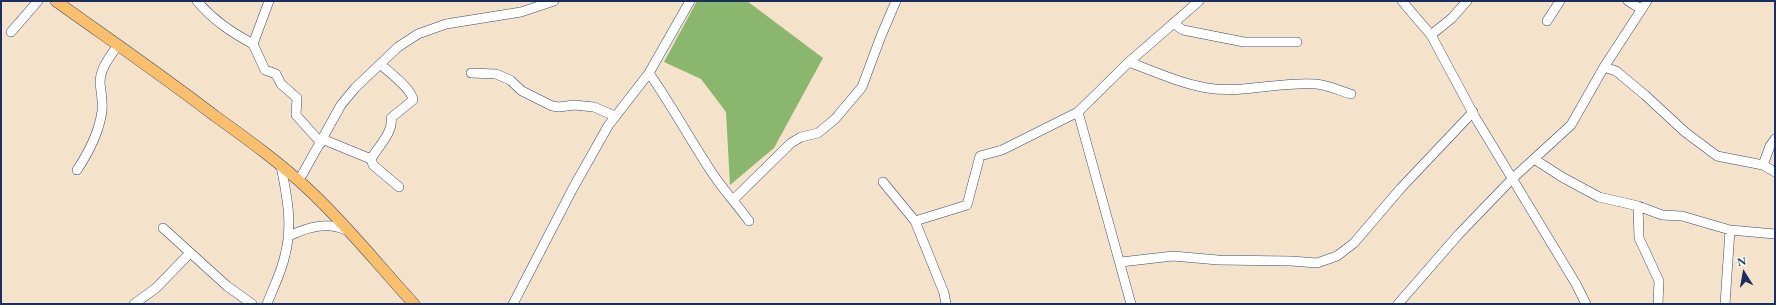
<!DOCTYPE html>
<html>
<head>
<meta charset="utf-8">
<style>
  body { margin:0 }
  #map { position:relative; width:1776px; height:305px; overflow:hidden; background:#f4e3ca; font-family:"EB Garamond",serif }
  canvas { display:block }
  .frame { position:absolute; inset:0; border:2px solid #1b2f5e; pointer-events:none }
  .north { position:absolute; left:1724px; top:253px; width:40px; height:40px; -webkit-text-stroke:3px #fdfcf7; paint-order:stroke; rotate:349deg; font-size:11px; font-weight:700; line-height:16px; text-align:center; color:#1b2f5e }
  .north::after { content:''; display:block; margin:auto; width:14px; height:18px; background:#1b2f5e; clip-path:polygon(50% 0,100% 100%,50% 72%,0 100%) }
</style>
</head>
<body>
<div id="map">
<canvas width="1776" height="305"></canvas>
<div class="frame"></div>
<div class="north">N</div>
</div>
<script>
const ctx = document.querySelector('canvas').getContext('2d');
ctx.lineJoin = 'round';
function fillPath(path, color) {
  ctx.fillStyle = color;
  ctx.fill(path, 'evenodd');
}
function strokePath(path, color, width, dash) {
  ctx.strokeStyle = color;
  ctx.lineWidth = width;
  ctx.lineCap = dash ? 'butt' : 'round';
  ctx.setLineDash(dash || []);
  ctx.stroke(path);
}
fillPath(new Path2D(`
  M697,1H747L823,58L774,148L730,185L726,112L701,79L664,62Z`), '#8ab66e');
const minor = new Path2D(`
  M197,1C213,20 231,32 253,44
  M269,1L253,44L265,70L276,74L281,84L297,98L296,115L321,143
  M690,1L649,73C670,103 687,134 707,165C719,185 735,202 749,221
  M1402,1L1431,35L1475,117L1576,284L1586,304
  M1628,1L1641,9
  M1547,21L1560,1
  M1173,23L1183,30L1244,42H1297
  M11,32L38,1
  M1431,35L1452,18L1467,1
  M1129,62C1155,72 1180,83 1207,88C1244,94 1280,81 1316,84C1328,85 1340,91 1351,94
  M1604,67L1616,71L1645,95L1685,132L1717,156L1763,165L1770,146L1775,139
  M471,73L496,74L510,80L522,91L552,106L559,107L574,105L594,107L615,116
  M1078,112L1131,304
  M322,139L371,159L373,165L399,187
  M371,159C378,147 394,131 391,118L413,100C412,89 389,72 380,64
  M1534,159L1562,177L1599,197L1638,206L1639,238L1659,281L1658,304
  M1763,165L1775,172
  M77,170C89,152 99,133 102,111C103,102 101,92 100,83C100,68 110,57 118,45
  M302,175L341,105L355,88L398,47L418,34L446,24L521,12L554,1
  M883,182L915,221L944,293L946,304
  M733,200L791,143L801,137L818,133L835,119L862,87L881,36L896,1
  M1638,206L1662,215L1682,216L1730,230L1775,234
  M915,221L967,205L980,156L1002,150L1078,112L1129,62L1199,1
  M163,228L227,286L252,304
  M289,236C308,227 328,221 348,231
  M1121,262L1173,256L1218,260L1291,261L1317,263L1337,256L1354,243L1401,188L1473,112
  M134,304L156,288L190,253
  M267,304C273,288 282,271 285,255C293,225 287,196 281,166
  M513,304L572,190L608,126L649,73
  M1398,304L1459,234L1512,179L1571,125L1604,67L1647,1
  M1725,304L1730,230`);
const major = new Path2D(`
  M56,1C109,39 163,76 215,116C247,139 279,162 308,189C346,224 379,266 414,304`);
strokePath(minor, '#3c4a6e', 10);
strokePath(major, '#3c4a6e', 12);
strokePath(minor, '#fff', 9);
strokePath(major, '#f9bf6d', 11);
</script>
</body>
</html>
